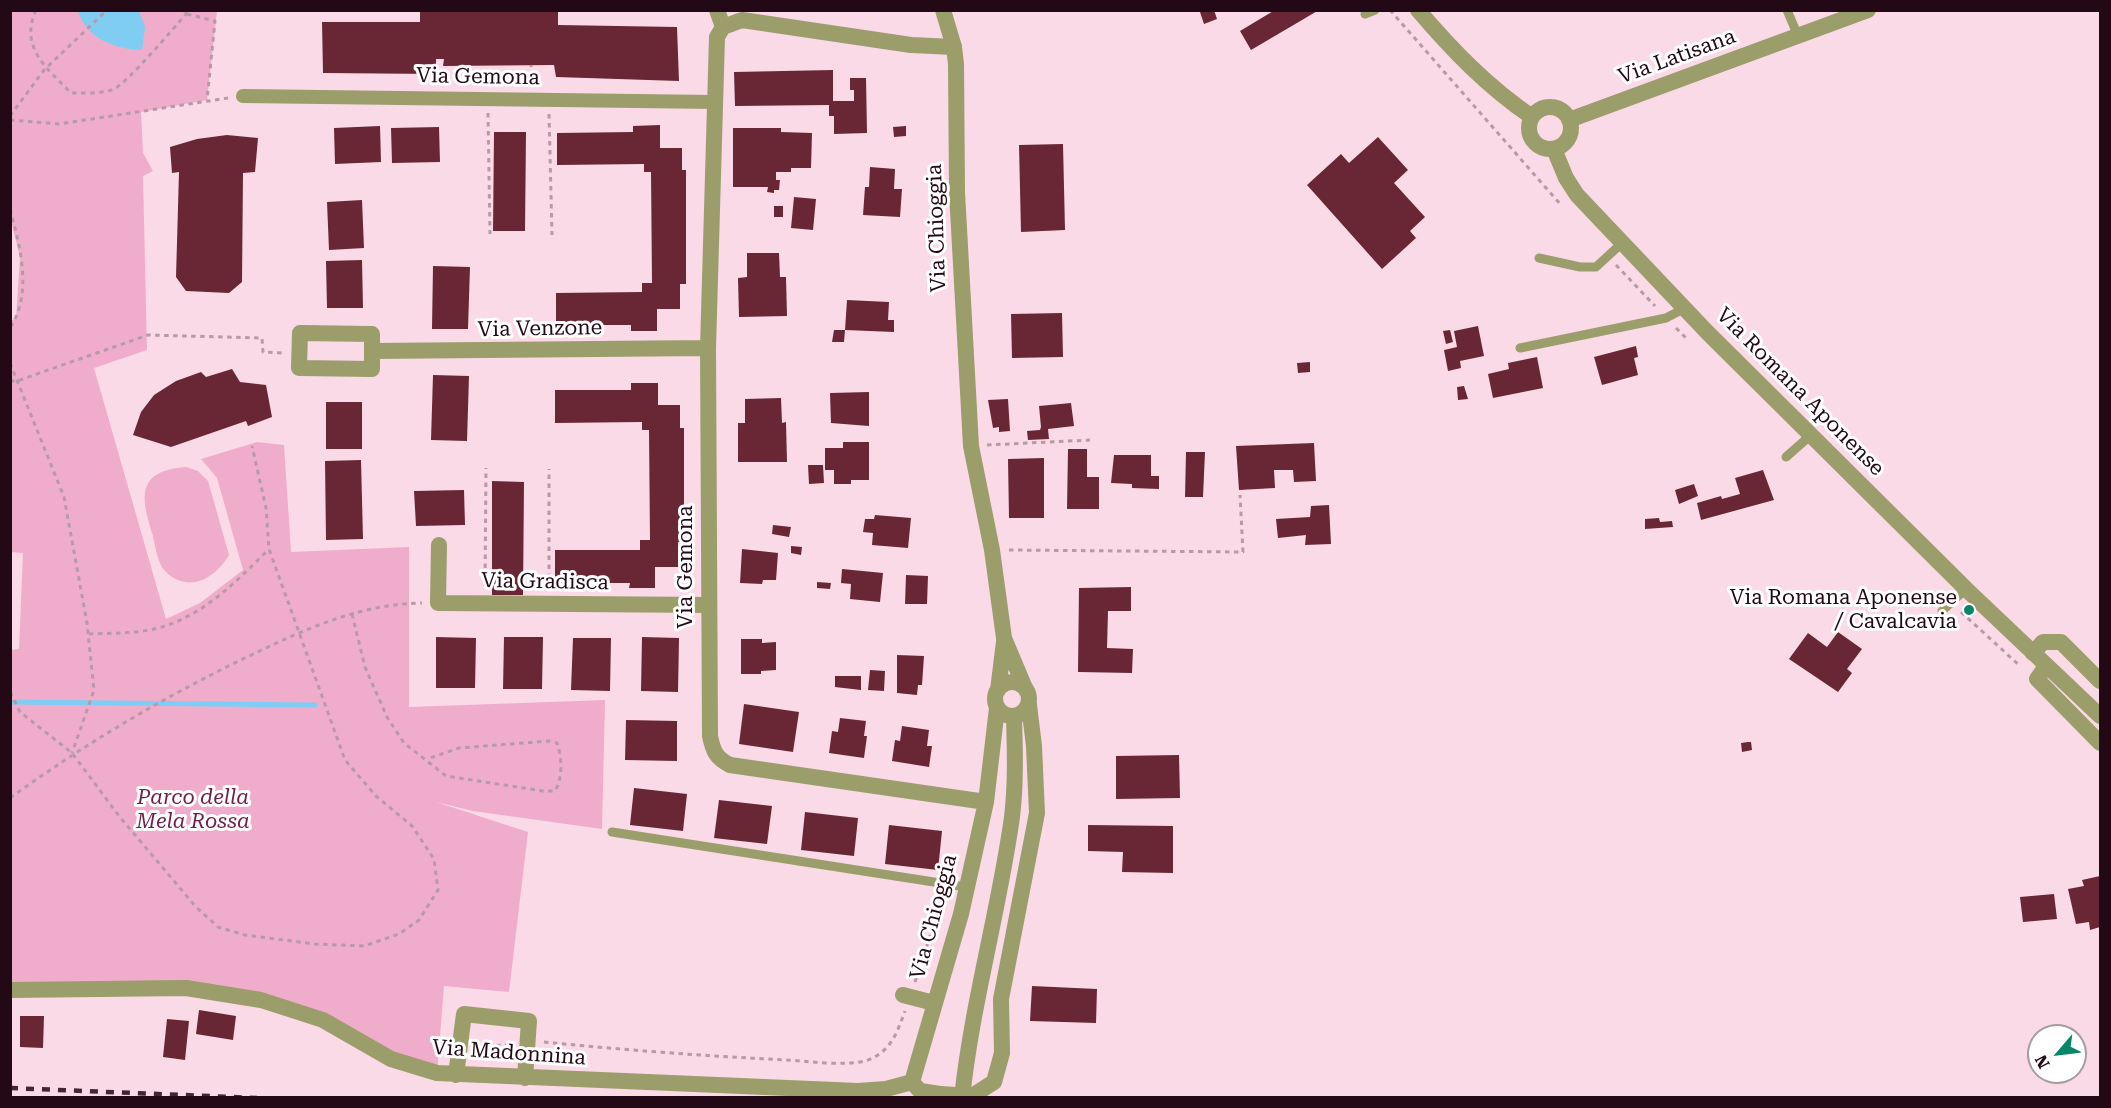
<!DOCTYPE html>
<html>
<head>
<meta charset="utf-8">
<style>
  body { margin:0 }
  #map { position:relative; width:2111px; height:1108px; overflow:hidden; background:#fadae7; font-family:"Roboto Serif",serif }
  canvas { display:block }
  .frame { position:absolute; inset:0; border:12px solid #230816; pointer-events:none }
  .north { position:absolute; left:2027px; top:1024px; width:60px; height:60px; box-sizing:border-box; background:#fff; border:2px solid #a79ca2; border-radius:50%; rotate:242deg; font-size:16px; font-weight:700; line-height:24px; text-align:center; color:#230816 }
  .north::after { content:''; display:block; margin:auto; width:21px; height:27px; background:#058669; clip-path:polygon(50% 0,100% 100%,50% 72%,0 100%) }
</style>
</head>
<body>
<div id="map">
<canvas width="2111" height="1108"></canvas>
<div class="frame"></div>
<div class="north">N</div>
</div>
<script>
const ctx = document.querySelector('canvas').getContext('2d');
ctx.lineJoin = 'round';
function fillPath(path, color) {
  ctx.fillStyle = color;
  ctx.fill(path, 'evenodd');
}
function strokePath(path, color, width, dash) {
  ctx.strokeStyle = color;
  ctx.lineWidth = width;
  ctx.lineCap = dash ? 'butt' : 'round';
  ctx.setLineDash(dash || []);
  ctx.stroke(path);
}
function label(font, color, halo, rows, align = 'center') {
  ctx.font = font + ' "Roboto Serif",serif';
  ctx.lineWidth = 6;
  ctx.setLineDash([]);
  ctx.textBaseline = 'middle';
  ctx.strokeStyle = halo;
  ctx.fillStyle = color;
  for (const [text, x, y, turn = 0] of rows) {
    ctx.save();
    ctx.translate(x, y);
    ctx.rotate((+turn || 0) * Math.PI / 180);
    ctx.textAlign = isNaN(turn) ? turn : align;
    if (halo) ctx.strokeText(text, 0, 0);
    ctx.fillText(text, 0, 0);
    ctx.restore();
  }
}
fillPath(new Path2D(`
  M11,11H217L207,100L141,112L143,153L153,171L143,176L147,350L94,368L166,619L200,603L243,570L217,478L201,459L257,442L284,445L291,552L409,547V707L605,700L602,829L473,811L436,802L528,832L509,992L444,986L437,1073L323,1020L218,993L11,991L10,650L19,649L23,553L11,552L10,321L16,318L20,257L10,217Z
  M186,467L198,471L208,481L229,555C215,579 188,594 165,571C158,564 155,546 153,536C141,498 135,471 186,467Z`), '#f0adcb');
fillPath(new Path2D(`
  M78,11H139L145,27L142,50C115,49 87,39 78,11Z`), '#7fcdf3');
strokePath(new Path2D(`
  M10,702L315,705`), '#7fcdf3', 5);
fillPath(new Path2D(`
  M420,10H558V25L677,27L679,81L556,77L554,65L443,66L444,59H436V74L323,73L322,22H420Z
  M1204,10H1214L1217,19L1204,24L1200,12Z
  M1275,10H1319L1251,50L1240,31Z
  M833,70V101H854V90H850V78H866L867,133L834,134V116H829V105L735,106L734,72Z
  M660,125V148H682V170H686V284H680V309H657V331H631V325H556V293L642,292V283H652L651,172H644V164L557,165V133L633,132V126Z
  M380,126L381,162L335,164L334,128Z
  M906,126V136L894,137L893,127Z
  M439,127L440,162L392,163L391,128Z
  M733,128H781V132L812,133L811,168H791V172H776V180H780L779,190H774V193L767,192L768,187H733Z
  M494,132H526L525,231H493Z
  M227,135L258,138L255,172L243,173L242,282L229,293L186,291L176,277L179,172L172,173L170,147L197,139Z
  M1378,137L1408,170L1394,183L1425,217L1410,231L1416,238L1382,269L1307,185L1341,154L1349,163Z
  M1063,144L1065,230L1021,232L1019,145Z
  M870,167L895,169L894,189H902L900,217L863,215L865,187H869Z
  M794,197L816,199L813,230L791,228Z
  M362,200L364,248L329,250L327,202Z
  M774,206H783V217H774Z
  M747,253H779L780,277H786L787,316L739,317L738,278L747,277Z
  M362,260L363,308H327L326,261Z
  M433,266L470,267L468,329H432Z
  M847,300L889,302L888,320H894V332L845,330L844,342H832L834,330H845Z
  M1062,313L1063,357L1012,358L1011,314Z
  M1478,326L1484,356L1460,361L1461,368L1448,371L1444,350L1457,347L1454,331Z
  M1450,330L1453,342L1446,344L1443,331Z
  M1636,346L1638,357L1634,358L1638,375L1602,385L1594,357Z
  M1537,357L1543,388L1493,398L1488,374L1509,369L1508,363Z
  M1310,362V372L1298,373L1297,363Z
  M232,369L240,382L266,385L272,417L248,426L246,421L171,447L133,435L141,412L154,395L176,381L201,372L206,377Z
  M433,375L469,376L467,441L431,440Z
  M631,383H658V405H680V428H684V542H678V567H655V588H629L630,583H555V550H640V540H650L649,430H642V422L555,423V390H631Z
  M1464,386L1468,399L1458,400L1457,387Z
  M869,392V426L831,423L830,393Z
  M781,398L782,423L786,422L787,462H738V423H745V399Z
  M1008,399L1010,431L999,432V427L993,428L988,400Z
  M326,402H362V449H326Z
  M1071,403L1074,426L1048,429L1049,439L1028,440L1027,431L1040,430L1041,427L1039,406Z
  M843,442H869V480H851V484H834V470H825V448H843Z
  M1314,443L1316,481L1294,482L1293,470H1274L1275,488L1239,490L1236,446Z
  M1068,449H1087V477H1099V509H1067Z
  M1186,452H1205L1203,497H1185Z
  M1114,455H1151V476H1159V489L1132,488V484L1111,483Z
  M1044,458V518H1009L1008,459Z
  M361,460L363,539L326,540L325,461Z
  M808,465H823L824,483L809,484Z
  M1763,470L1774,500L1701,520L1697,503L1721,496L1722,499L1740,494L1735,478Z
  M492,481L524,482L523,595H492Z
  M1694,484L1698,496L1679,504L1675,490Z
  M464,490L465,525L416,526L414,491Z
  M1329,505L1331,544L1305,545L1306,535L1278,538L1276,519L1310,517L1311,506Z
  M875,515L911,518L908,548L872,545L873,533L863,532L865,519H874Z
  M1659,518L1660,522L1672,521L1673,527L1645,529V519Z
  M773,525L791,527L789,537L772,534Z
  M791,546L802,547L801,555L791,553Z
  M742,549L778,553L776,580H763L762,584L740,583Z
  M842,569L883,573L880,602L850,599L851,584L841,583Z
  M906,575L928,576L927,604H905Z
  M817,582L831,583L830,589L817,588Z
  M1131,587V611H1108L1107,648L1133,649L1132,673L1078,672L1079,588Z
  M1838,632L1862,649L1847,669L1852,673L1838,692L1789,659L1808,633L1827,647Z
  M436,637L476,638L475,688H436Z
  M504,637H543L542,689H503Z
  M642,637L679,638L678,692L641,691Z
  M573,638H611L610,691L571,690Z
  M741,639H762V643L776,642V670L761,671V674H741Z
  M897,655L924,656L922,685H918L917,695L897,693Z
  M870,670L885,671L884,691L868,690Z
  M835,676H861V690L835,687Z
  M744,704L799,712L793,752L739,744Z
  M840,718L866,721L864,736H867L864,758L829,753L832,731L838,732Z
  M626,720L677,721V761L625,760Z
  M902,726L929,730L927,746H932L929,767L892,761L895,740L900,741Z
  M1748,742H1751L1752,750L1742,752L1741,743Z
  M1179,755L1180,798L1116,799V756Z
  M634,788L687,794L683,831L630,825Z
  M719,800L772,806L767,844L714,838Z
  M805,812L858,818L854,856L801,850Z
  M889,825L942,831L938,870L885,864Z
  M1088,825L1173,826V873L1122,872L1123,852L1088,851Z
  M2100,876V927L2090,930L2089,922L2076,924L2068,889L2084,886L2082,880Z
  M2054,894L2057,919L2023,922L2020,897Z
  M1032,986L1097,989L1096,1023L1030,1021Z
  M199,1010L236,1016L233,1040L196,1034Z
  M20,1016H44L43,1048L20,1047Z
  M167,1019L189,1021L185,1060L163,1057Z`), '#692735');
strokePath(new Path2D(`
  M36,10C19,48 47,68 71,93C85,93 101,94 114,89C127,83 174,28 186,14V10
  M1390,10L1561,205
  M187,14L215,21L207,100
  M531,85V65
  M488,113L490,234
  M549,114L552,235
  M10,116L44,70L107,10
  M10,120L59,124L228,98
  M10,209C20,246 33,293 10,328
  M1616,265L1655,306
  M1676,328L1686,338
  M10,363L64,497L87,623L94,690L72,753
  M10,381H17L148,335L262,338L263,352L283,353
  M987,445L1090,440
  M1009,550L1243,552L1240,495
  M485,586L486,468
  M549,587V469
  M1961,612L2020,666
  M352,614L365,667L387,717L404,743L446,776L543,791H555C563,778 562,757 557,743L549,741L459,748L427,759
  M89,634C112,633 139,634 162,627C205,614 238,580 269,549
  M10,692L20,712L72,753L119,816L196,907L218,927L245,935L315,944L364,946L399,934L419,920L438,890L434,859L412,826L376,796L345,760L269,549L266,508L252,446
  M10,798C85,744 162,698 245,658C301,631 358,604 422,603
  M915,982L943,897
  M544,1042C624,1050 705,1056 786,1060C808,1061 847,1067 868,1060C891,1051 897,1033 905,1011
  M478,1046L510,1045`), '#b89aa7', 3, [4.5, 4.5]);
strokePath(new Path2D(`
  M1787,10L1798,36
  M1365,14L1375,10
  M1539,258L1580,267H1596L1622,243
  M1520,348L1666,318L1685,308
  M1786,457L1811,435
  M1942,611L1966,589
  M612,832L966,887`), '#9b9d6b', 9);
strokePath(new Path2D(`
  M243,96L714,102`), '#9b9d6b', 14);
strokePath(new Path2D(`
  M717,10L723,27
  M954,47L911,45L742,20L723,27L717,37L708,348L710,736C713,751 716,758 730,765L986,802
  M300,333L372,334V369L299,368Z
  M372,351L708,348
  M439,545L438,603L709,605
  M2033,653L2043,642H2061L2100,681
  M2046,666L2037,679L2100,743
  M10,990L186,988L261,1000L323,1020L391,1059L437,1073L858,1091L886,1089L912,1082
  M903,995L934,1003
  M456,1075L464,1014L529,1021L525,1078
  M912,1082L961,914L986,802L997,708
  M912,1082L920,1091L940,1094
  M972,1096L994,1082L1002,1053L1001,999L1037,813L1034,746L1029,705`), '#9b9d6b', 16);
strokePath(new Path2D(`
  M943,10L954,47L956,64L957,192L971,446L992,550L1004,638L1025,688
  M1418,10C1453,51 1488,87 1532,117
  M1529 128a21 21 0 1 1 42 0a21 21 0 1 1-42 0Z
  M1569,120L1868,10
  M1554,149L1566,178L1577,195L1707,332L1966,589L2100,716
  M995 699a17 17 0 1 1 34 0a17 17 0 1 1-34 0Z
  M998,690L1004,642
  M962,1098C972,1003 999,911 1012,817C1016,784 1015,750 1014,716`), '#9b9d6b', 16);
strokePath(new Path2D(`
  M10,1088L257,1098`), '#422634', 4.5, [8, 8]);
strokePath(new Path2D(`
  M940,1094L972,1096`), '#9b9d6b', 16);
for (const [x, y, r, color] of [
  [1969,610,6,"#058669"]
]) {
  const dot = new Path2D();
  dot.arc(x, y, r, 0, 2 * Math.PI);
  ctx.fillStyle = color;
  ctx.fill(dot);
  strokePath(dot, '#fff', 2);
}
label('21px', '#230816', '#fff', [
  ["Via Latisana",1677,57,-20],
  ["Via Gemona",478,77,1],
  ["Via Chioggia",937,228,-92],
  ["Via Venzone",540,329,-1],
  ["Via Romana Aponense",1800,392,45],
  ["Via Gemona",686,567,-90],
  ["Via Gradisca",545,582,1],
  ["Via Chioggia",934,917,-75],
  ["Via Madonnina",509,1053,4]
]);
label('21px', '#230816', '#fff', [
  ["Via Romana Aponense",1957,598],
  ["/ Cavalcavia",1957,622]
], 'right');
label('italic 21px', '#701e4b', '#fff', [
  ["Parco della",193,798],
  ["Mela Rossa",193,822]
]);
</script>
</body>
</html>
